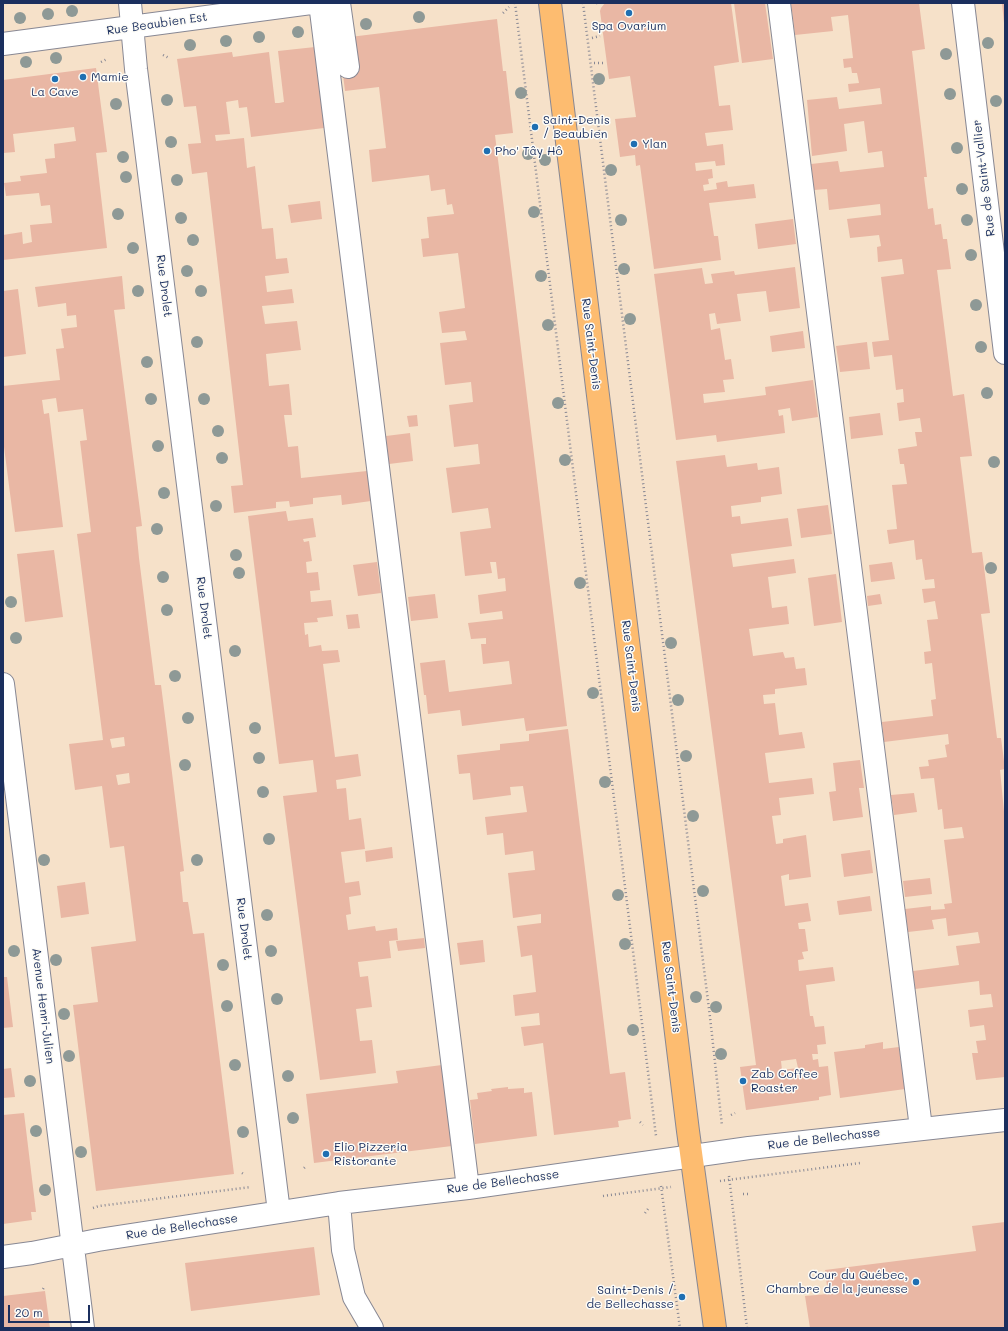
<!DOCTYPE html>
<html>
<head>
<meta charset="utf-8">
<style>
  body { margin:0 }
  #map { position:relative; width:1008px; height:1331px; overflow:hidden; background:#f6e1c9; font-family:Mali,sans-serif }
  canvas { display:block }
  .frame { position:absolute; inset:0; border:4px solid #1b2f5e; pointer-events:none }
  .scale { position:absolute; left:8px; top:1305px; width:82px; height:18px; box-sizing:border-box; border:2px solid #1b2f5e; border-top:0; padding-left:5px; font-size:12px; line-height:14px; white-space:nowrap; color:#1b2f5e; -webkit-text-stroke:3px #fdfcf7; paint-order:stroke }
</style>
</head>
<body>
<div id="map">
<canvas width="1008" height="1331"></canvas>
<div class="frame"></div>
<div class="scale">20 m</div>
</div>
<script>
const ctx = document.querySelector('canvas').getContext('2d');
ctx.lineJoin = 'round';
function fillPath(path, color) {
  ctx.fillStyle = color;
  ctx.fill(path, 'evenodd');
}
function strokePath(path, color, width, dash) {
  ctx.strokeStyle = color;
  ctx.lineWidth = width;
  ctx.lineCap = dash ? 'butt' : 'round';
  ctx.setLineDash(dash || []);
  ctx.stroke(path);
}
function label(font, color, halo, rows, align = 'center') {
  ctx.font = font + ' Mali,sans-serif';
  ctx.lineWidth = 3;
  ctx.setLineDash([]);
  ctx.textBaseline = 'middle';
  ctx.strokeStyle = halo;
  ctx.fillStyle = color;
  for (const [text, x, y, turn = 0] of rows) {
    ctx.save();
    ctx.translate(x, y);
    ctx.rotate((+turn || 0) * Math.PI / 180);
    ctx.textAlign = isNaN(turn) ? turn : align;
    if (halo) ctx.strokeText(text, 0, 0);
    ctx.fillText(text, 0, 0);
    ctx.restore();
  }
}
fillPath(new Path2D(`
  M605,3H731L739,62L714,66L719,106L730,105L733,130L705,133L707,146L723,144L725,165L716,166L715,161L695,163L696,171L712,169L713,178L708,179L709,184L703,185L704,191L717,189L716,183L727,181L728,187L754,184L756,198L709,203L714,236H718L721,260L654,269L640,165L636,166L635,155L620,157L615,119L636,117L630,76L609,79L600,11L601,8Z
  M734,3H765L773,59L742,63Z
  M791,3H919L925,49L912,51L927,177H924L928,209L933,208L935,225L941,224L943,239H947L951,269L937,270L953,396L964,394L972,456L960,457L972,553L982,552L990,613L981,614L997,738H1001L1005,769L1000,770L1005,822V1077L976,1080L972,1053H978L976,1041L986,1040L984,1025L970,1027L968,1010L993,1007L991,994L980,995L979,981L915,989L913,971L959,965L956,946L980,943L978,932L948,936L946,918L932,920L934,929L908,932L905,909L931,906V910L945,909L944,904L952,903L944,840L964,838L962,827L944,829L942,809L938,810L934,778L921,779L919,767L929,766L928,760L947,757L945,745L949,744L948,734L884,742L882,722L933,716L931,700L936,699L932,663L925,664L924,652L931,651L927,620L938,619L935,601L924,603L922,589L935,588L934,579L925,580L922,559L916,560L914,540L889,544L887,530L897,529L892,485L907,484L904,464H900L898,449L917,446L915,432H922L920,418L899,421L897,403L904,402L903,389L896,390L892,355L874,357L872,342L889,340L881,277L904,274L902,259L878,262L877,247L881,246L879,235L850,238L847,219L881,215L880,204L829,210L827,189L814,190L811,164L838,161L840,172L884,167L882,151L868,153L864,121L844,124L847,151L812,156L807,100L837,97L839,109L882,104L880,88L849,92L848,84L859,83L857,73H852L851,67L844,68L843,59L853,58L848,15L831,17L833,31L795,35Z
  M1002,3H1005V23H1004Z
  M497,19L503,71H506L513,133L495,135L567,726L526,731L524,718L462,726L460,710L428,714L426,695H424L420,663L445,660L449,692L512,684L509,661L483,664L481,644H486V638L471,639L468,623L503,619L502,611L480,614L478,595L506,591L505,578L498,579L496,562H490L492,573L465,576L460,532L491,528L488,508L452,513L446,468L480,464L478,444L454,447L449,405L473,402L471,382L445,385L440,343L467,340L465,331L442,333L439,312L465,308L458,253L423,257L421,239L429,238L427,217L454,214L452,204L447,205L445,189L431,191L429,175L372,182L369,150L386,148L379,87L345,91L342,67L350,37Z
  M315,47L324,128L251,137L247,107L239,108L238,100L226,102L230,134L215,135L216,141L244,138L247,168L255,166L262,229L273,228L276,259L287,258L289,273L265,276L267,292L292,289L294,303L262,306L265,324L297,321L301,350L266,354L269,386L289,384L292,415H284L288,447L298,446L301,478L367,471L371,501L342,505L341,495L313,498V504L290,507L289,501L276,502V508L234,513L231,486L243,485L207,172L192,174L188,144L201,143L196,106L184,107L177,59L232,52L233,57L269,52L275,103H279L284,102L278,51Z
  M96,68L107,152L96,153L107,248L3,260V235L22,232L23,244L32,242L30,225L52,223L50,205L41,206L39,193L6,196L4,183L21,181L20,176L47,173L45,159L55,158L54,144L76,141L74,127L13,134L15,152L3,153V80Z
  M320,201L322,219L291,223L288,205Z
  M793,219L796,244L758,249L755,224Z
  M795,267L800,308L769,312L766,291L737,294L741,321L717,324L715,313L709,314L711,330L720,328L725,360L731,359L734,379L723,380L725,392L703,394L704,403L766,395L765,387L813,380L818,417L792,421L790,408L778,410L779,416L783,415L785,433L717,442L716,435L676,440L654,274L702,268L705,284L713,283L711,274L734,271L735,275Z
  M122,276L125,309L114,310L142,526L136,527L139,558L155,685H161L167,732L184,871L180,872L183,902H188L193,934L204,933L234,1174L96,1191L73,1005L98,1002L91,947L136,941L124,846L110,848L102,786L75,790L69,744L103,740L77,534L91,532L80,441L87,440L83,409L58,412L56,398L42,400L44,414L49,413L63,527L15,532L3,439V386L60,380L56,349L64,348L61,329L77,327L76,315L67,316L66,303L38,307L35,287ZM124,737L125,746L112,748L110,739ZM129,773L130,783L118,785L116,775Z
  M18,289L26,354L3,357V291Z
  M803,331L805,348L772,352L770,336Z
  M867,342L870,369L840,372L836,346Z
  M880,413L883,435L851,439L849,417Z
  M417,415L418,426L409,427L407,416Z
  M410,433L413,461L389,464L386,436Z
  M725,455L727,467L757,463L758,470L779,467L782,494L761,497V502L731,506L732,517L740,516L741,524L788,518L792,546L731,554L732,560L733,567L794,559L796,573L768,577L772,608L787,606L789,624L749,629L753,656L783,652L785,658L794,657L796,669L805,668L807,685L775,689V694L763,695L764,704L775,703L779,735L802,732L805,748L765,753L769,783L812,778L814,794L779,798L781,815L772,816L776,844L783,843V839L806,835L811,877L789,880V874L781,876L785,906L808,903L811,921L798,923L799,929H805L808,951L802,952L804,959L798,960L799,971L833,967L835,981L806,985L810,1016H813L815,1027L824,1026L826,1044L817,1045L818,1054H812L813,1060L818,1059L819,1067L828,1066L831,1095L819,1097V1100L746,1110L740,1067L756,1065L676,461ZM796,1059L798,1068L782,1070L781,1061Z
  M828,505L832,534L801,538L797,509Z
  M286,511L288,521L313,518L316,537L303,539L304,542L309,541L312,561L306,562L307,573L318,572L320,590L310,591L311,602L331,600L333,616L317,618L318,622L304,623L305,635L308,634L309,647L321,645L322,651L338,650L340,662L323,664L335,757L358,754L361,776L336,780L337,789L346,788L349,820L361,818L365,849L341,852L345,883L359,881L361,895L349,897L351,914L346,915L348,930L375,926L376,931L397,928L398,940L389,941L391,958L358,962L360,977L368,976L372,1007L356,1009L360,1041L372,1040L376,1073L320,1080L283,796L317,792L313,760L279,764L248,516Z
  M54,550L63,617L25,622L17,554Z
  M377,562L381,593L358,596L353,565Z
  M892,562L895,579L871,582L869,565Z
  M836,574L842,622L814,626L808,578Z
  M435,594L438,618L411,621L408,597Z
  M880,594L882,604L868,606L867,596Z
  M358,614L360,628L348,629L346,615Z
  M568,729L610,1074L625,1072L631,1119L618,1121L619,1127L554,1135L543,1043L524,1046L521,1027L540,1025L539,1013L515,1016L513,995L536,992L532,955L521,957L517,926L541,923V914L513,918L508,873L535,870L533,851L505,855L503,833L487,835L485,817L527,812L523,786L510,787L511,795L473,800L470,773L459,774L457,755L500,750V744L529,741V734Z
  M860,760L864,788H859L863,817L833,821L829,792L836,791L833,763Z
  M914,793L917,812L894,815L891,795Z
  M392,847L393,858L366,862L365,851Z
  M870,850L873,873L844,877L841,854Z
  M930,878L932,894L905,897L903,881Z
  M85,882L89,914L61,918L57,886Z
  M870,896L872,911L839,915L837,901Z
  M424,938L425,948L398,951L396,941Z
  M483,940L485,962L460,965L457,943Z
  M3,977H7L13,1027L3,1028Z
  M883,1042V1049L899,1047L905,1089L840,1098L834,1052L865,1048V1045Z
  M442,1065L452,1146L314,1163L306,1094L398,1083L396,1071Z
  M11,1068L15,1097L3,1098V1069Z
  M508,1087V1089L524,1088V1093L532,1092L537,1136L475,1144L470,1100L478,1099L477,1093L492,1091L491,1089Z
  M24,1113L36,1212H31L32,1220L3,1224V1115Z
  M1005,1222V1328H810L805,1296L828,1294L825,1270L976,1251L972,1226Z
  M314,1247L320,1295L191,1311L185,1263Z
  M45,1291L50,1328H3V1296Z`), '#e9b7a4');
const minor = new Path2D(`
  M130,3L136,69L279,1212
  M320,3L468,1188
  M339,3L348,67
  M779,3L921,1128
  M963,3L1005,353
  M3,44L311,3
  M3,684L83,1328
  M339,1203L343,1250L354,1297L372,1328
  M3,1257L32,1253L98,1240L339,1203L468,1188L749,1148L1005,1120`);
const major = new Path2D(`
  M550,3L688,1131L715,1328`);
strokePath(minor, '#888894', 24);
strokePath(major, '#888894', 24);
strokePath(new Path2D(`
  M515,3L656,1136
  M583,3L710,1017L722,1126
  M597,3L598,4
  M503,13L509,7
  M592,38L600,36
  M163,55L169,58
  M101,62L107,59
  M594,63H603
  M731,1115L735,1113
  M640,1122L643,1125
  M304,1168L306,1166
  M242,1173L245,1175
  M729,1176L747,1328
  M720,1181L860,1163
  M661,1186L680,1328
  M743,1194H750
  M603,1196L671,1187
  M93,1208L99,1206L251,1187
  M645,1213L648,1209
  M43,1289L45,1286`), '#888894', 2.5, [1, 3]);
strokePath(minor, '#fff', 22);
strokePath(major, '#fdbc70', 22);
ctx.fillStyle = '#8e9996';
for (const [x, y] of [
  [72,11],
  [48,14],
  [419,17],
  [20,18],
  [366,24],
  [298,32],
  [259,37],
  [226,41],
  [988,43],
  [190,45],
  [946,54],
  [56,58],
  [26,62],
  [599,79],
  [521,93],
  [950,94],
  [167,100],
  [996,101],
  [116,104],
  [171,142],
  [957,148],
  [528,154],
  [123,157],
  [545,160],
  [611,170],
  [126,177],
  [177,180],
  [962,189],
  [534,212],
  [118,214],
  [181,218],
  [621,220],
  [967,220],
  [193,240],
  [133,248],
  [971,255],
  [624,269],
  [187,271],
  [541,276],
  [138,291],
  [201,291],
  [976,305],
  [630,319],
  [548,325],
  [197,342],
  [981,347],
  [147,362],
  [987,393],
  [151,399],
  [204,399],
  [558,403],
  [218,431],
  [158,446],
  [222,458],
  [565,460],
  [994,462],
  [164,493],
  [216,506],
  [157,529],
  [236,555],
  [991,568],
  [239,573],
  [163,577],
  [580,583],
  [11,602],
  [167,610],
  [16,638],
  [671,643],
  [235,651],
  [175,676],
  [593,693],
  [678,700],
  [188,718],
  [255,728],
  [686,756],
  [259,758],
  [185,765],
  [605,782],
  [263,792],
  [693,816],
  [269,839],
  [44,860],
  [197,860],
  [703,891],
  [618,895],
  [267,915],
  [625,944],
  [14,951],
  [271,951],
  [56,960],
  [223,965],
  [696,997],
  [277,999],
  [227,1006],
  [716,1007],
  [64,1014],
  [633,1030],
  [721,1054],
  [69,1056],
  [235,1065],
  [288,1076],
  [30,1081],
  [293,1118],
  [36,1131],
  [243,1132],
  [81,1152],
  [45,1190]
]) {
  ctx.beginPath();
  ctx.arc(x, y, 6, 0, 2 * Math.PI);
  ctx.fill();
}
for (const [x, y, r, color] of [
  [629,13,4,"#1f6fb2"],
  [83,77,4,"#1f6fb2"],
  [55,79,4,"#1f6fb2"],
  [535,127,4,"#1f6fb2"],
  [634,144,4,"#1f6fb2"],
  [487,151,4,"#1f6fb2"],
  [743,1081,4,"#1f6fb2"],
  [326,1154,4,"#1f6fb2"],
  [916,1282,4,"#1f6fb2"],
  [682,1297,4,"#1f6fb2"]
]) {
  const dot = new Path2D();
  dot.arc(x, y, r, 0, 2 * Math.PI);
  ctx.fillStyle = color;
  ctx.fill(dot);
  strokePath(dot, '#fdfcf7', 1.5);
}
label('12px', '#1b2f5e', '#fdfcf7', [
  ["Rue Beaubien Est",157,24,-8],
  ["Rue de Saint-Vallier",984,178,-97],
  ["Rue Drolet",164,286,83],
  ["Rue Saint-Denis",591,344,83],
  ["Rue Drolet",204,608,83],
  ["Rue Saint-Denis",631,666,83],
  ["Rue Drolet",244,929,83],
  ["Rue Saint-Denis",671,987,83],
  ["Avenue Henri-Julien",43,1006,83],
  ["Rue de Bellechasse",824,1139,-7],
  ["Rue de Bellechasse",503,1182,-8],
  ["Rue de Bellechasse",182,1227,-9]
]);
label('12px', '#1b2f5e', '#fdfcf7', [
  ["Spa Ovarium",629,26,"center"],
  ["Mamie",91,77],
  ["La Cave",55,92,"center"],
  ["Saint-Denis",543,120],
  ["/ Beaubien",543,134],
  ["Ylan",642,144],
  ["Pho' Tây Hô",495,151],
  ["Zab Coffee",751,1074],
  ["Roaster",751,1088],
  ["Elio Pizzeria",334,1147],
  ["Ristorante",334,1161],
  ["Cour du Québec,",908,1275,"right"],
  ["Chambre de la jeunesse",908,1289,"right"],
  ["Saint-Denis /",674,1290,"right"],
  ["de Bellechasse",674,1304,"right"]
], 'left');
</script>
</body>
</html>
